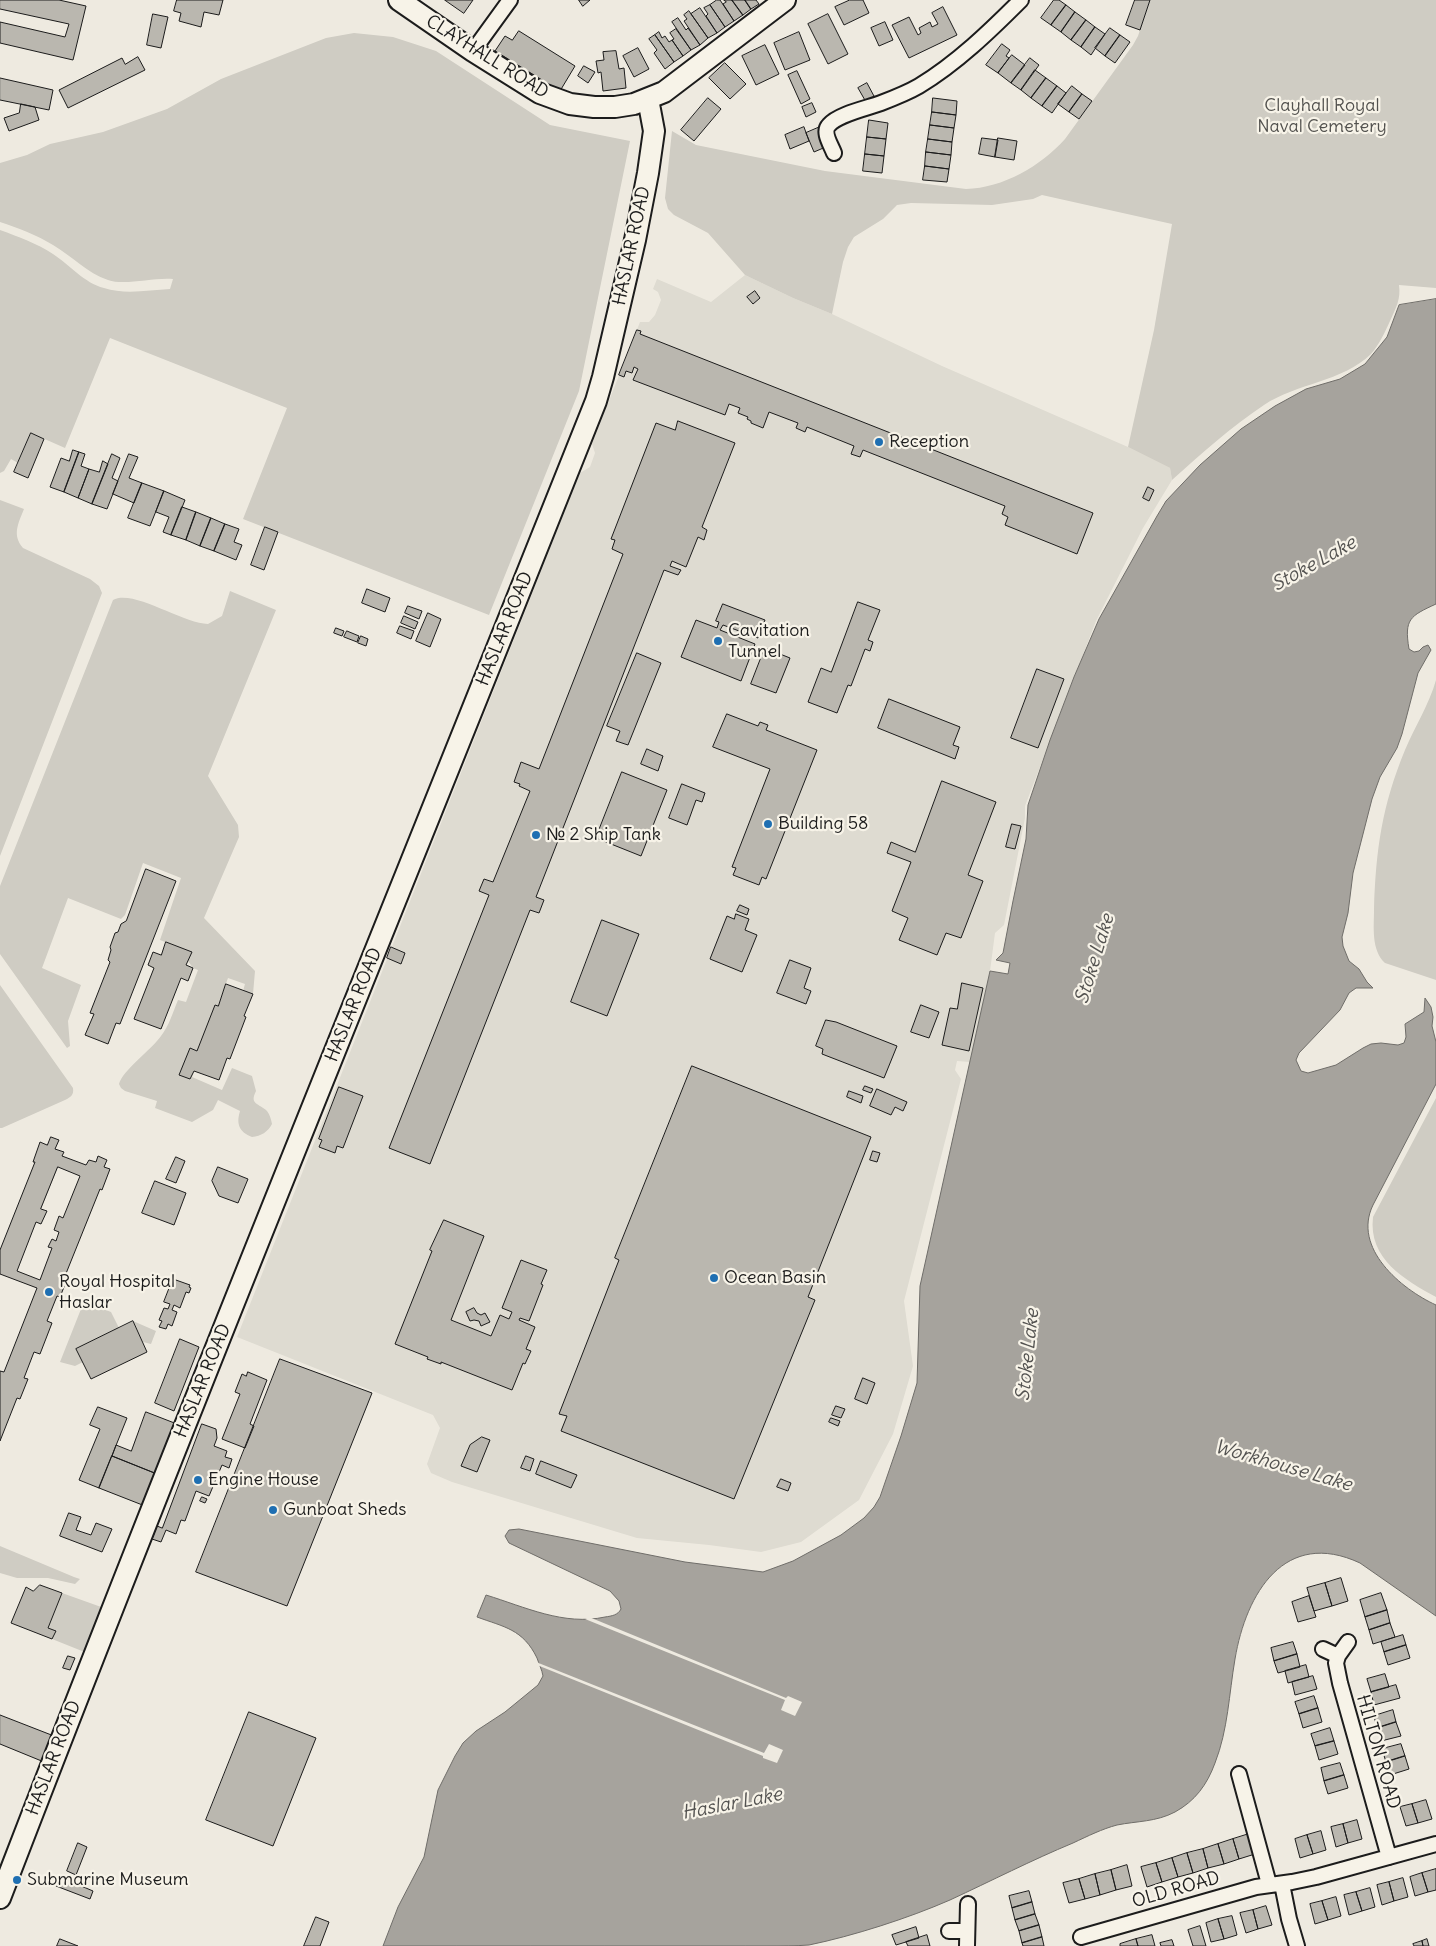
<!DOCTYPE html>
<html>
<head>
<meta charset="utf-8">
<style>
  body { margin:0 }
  canvas { display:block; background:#eeeae0 }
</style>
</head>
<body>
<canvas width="1436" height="1946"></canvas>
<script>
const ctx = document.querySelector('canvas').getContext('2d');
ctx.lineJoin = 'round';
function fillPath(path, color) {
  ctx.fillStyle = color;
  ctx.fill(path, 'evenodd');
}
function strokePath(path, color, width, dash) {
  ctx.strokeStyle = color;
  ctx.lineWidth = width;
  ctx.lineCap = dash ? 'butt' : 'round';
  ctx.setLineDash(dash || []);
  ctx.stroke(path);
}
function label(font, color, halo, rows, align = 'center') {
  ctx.font = font + ' Delius,sans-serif';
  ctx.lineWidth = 4.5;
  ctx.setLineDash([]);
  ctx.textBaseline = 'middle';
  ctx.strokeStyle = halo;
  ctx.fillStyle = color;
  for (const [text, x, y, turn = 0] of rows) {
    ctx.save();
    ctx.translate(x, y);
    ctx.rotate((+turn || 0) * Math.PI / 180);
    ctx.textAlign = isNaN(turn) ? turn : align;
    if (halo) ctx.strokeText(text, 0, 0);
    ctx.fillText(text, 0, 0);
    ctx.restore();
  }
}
fillPath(new Path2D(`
  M745,275L793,298L832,314L942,366L1128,447L1170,468L1172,480L1143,528L1096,621L1025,806V818L1004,925L995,933L990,971L970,1062L957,1061L955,1070L961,1079L904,1301L913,1366L893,1434L859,1500L801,1542L761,1552L709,1545L637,1538L452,1482L431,1473L427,1464L440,1428L433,1415L237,1337L580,473L590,467L595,453L592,444L640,322H649L655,315L661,300L658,292L653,289L657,279L711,302Z`), '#dedbd1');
fillPath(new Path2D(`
  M1150,0H1436V288L1399,285C1401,299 1396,308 1390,321C1385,332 1379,345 1371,354C1342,382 1297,383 1264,405C1231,427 1202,453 1172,480L1170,468L1128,447L1154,330L1172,224L1042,195L1033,199L992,205L911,203L897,205L883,219L854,237L848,247L843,262L832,314L793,298L745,275L708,233L674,215L668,209L665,198L672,131L696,145L825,171L966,189C1003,188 1041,166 1065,139L1133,45L1138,36Z
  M354,33L393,37L436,51L550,125L630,141L579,391L489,615L243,519L287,408L110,338L65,448L31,433L18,463L11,459L4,471L0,473V230C19,237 36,243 53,254C70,265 84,283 104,288C125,295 149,290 170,289L173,279C154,277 125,286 108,280C87,273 72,256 53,245C37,235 18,228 0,222V163L27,155L50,144L103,132L167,109L221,79L326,38Z
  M0,500L24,509C18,524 12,535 23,548L90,579L99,586L102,593L0,856Z
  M230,591L276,610L208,776L238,825L239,837L204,918L255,971L253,994L243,991L245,984L228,978L192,1077L222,1090L232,1068L252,1076L256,1091C249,1105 259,1103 267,1111C270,1115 271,1119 272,1124C268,1132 261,1136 252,1137C239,1132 236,1124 240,1111L218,1100L213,1110L192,1122L155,1108L157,1101L125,1091L121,1088L119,1084C122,1071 152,1049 161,1036C169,1026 173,1012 178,1000L186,1002L198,970L193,968L178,947L160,940L181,878L143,863L125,915L121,919L68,898L42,968L81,985L68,1021L70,1046L67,1048L0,954V886L113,600C134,589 183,624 208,624L222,616Z
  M1436,680V980L1385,963C1371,950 1374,927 1374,909C1376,849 1382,806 1405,750C1415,726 1429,705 1436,680Z
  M0,985L73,1088C74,1095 71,1097 65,1100L2,1128H0Z
  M1436,1098V1297C1405,1280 1368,1259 1373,1217Z
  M91,1304L111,1312L119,1328L83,1362L75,1366L60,1362L81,1309L84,1305Z
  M133,1321L156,1331L151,1344L143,1342Z
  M0,1546L74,1577L80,1579L75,1584L48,1578H17L0,1573Z
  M62,1593L104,1608L87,1653L52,1639L48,1628Z`), '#cfccc3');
const water = new Path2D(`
  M1436,299V604C1410,616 1404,619 1409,649L1414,652L1419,651L1423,647L1428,645L1431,650L1418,673L1402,734L1397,748L1380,777L1372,799L1353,873L1348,913L1342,937L1343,946L1349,961L1359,969L1367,982L1373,988H1356L1349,993L1340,1010L1299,1053L1296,1060L1301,1071L1308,1073L1336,1065L1363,1048L1371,1044L1381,1043L1398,1045L1404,1043L1406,1037L1405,1024L1424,1012L1425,998L1431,1007L1433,1017L1432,1026L1436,1042V1084L1373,1205C1352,1248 1401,1289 1436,1305V1616L1360,1563C1285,1528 1246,1593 1235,1659C1229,1694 1228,1730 1215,1763C1207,1785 1195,1801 1175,1812C1156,1822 1137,1821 1117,1825C1102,1829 1088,1836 1073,1843C1032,1860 991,1881 950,1900C909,1918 853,1936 809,1945C796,1946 781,1946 768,1946C738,1946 708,1946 679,1946C580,1946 481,1946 383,1946L398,1907L424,1857L438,1790L455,1756L463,1743L476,1731L505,1712L538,1685L543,1676C542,1670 539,1664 537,1658C523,1629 504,1627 477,1617L486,1595C525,1607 564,1626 605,1617C612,1616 618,1615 621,1609L619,1601L610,1591L509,1543L505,1536L509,1530L519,1529L685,1562L763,1572L793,1561L841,1535L864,1518L874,1507L880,1497L901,1436L917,1383L920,1286L990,971L1008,974L1010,963L996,960L1003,953L1013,901L1026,839L1028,805L1050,740L1074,677L1099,619L1157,516L1166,501L1200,465L1241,429L1275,406L1306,389L1340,379L1365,364L1387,337L1399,305Z`);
fillPath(water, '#a6a39d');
strokePath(water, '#6f6d69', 1);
fillPath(new Path2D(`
  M589,1617L786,1698L788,1696L802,1702L795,1716L781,1710L785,1700L585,1619Z
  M536,1662L764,1753L769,1744L783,1750L777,1763L763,1758V1756L537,1665Z`), '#eeeae0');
const building = new Path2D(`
  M0,0H59L86,6L73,60L0,43V22L65,37L69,24L0,9Z
  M177,0H223L219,15L204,12L201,27L179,21L181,13L174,11Z
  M445,0H473L464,13Z
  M579,0H590L583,6Z
  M717,0H720L734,21L725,27L710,5Z
  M724,0H732L743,15L734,21L723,4L726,2Z
  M732,0H745L751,9L743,15Z
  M745,0H756L759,4L751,9Z
  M850,0H863L869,13L844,25L835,7Z
  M1054,0H1059L1066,5L1051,25L1041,18Z
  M1135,0H1150L1140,30L1126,25Z
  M710,5L725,27L717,33L706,16L708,14L704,8Z
  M1066,5L1075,12L1061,32L1051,25Z
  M943,7L957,35L909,58L892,25L909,17L918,35L921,33L919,28L930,22L932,27L938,24L932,13Z
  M700,8L717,33L708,38L691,14Z
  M689,11L708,38L700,45L684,21L687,19L684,15Z
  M1075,12L1086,20L1071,40L1061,32Z
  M153,14L168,17L161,48L147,45Z
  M828,14L848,54L828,64L808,24Z
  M678,18L686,30L688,28L700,45L691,50L672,22Z
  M1086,20L1095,27L1081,47L1071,40Z
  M885,22L893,40L879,46L871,28Z
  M1095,27L1105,34L1091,55L1081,47Z
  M1110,28L1120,35L1105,56L1095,48Z
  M676,29L691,50L683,56L672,40L674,39L670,33Z
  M519,31L575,66L560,91L495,51L505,36L512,40Z
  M659,32L662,38L665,36L669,42L672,40L683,56L674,62L655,35Z
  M799,32L810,60L785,70L774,43Z
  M655,35L674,62L665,69L654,53L657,50L649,39Z
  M1120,35L1130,42L1115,63L1105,56Z
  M1002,44L1010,50L1006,56L1009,58L998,73L986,65Z
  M765,45L779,74L756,85L742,56Z
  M638,48L649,69L634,77L623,56Z
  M616,51L619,69L624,68L626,88L603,91L601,72L598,73L596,61L604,60L603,52Z
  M1012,55L1025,65L1011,83L998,73Z
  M138,57L145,70L68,108L59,90L122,58L125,64Z
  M1030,58L1039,65L1021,90L1011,83Z
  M725,63L746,84L730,99L709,78Z
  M584,66L595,72L588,83L578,76Z
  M1035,70L1046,78L1031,98L1021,90Z
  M797,71L810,99L801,104L788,75Z
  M0,78L53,90L49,110L0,100Z
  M1046,78L1057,86L1042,106L1031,98Z
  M867,83L875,98L866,102L858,88Z
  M1057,86L1066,93L1052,113L1042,106Z
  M1072,86L1082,94L1069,112L1058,104Z
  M1082,94L1092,101L1079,119L1069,112Z
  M708,98L721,109L694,141L681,130Z
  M933,98L957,101L956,115L932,112Z
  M812,103L816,112L806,117L802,107Z
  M21,104L35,107L39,120L9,131L4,118L19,113Z
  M932,112L956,115L954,128L930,125Z
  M869,120L888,123L886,139L867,137Z
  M930,125L954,128L952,142L928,139Z
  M804,127L809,141L790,149L785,135Z
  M820,127L828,146L814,152L806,133Z
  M867,137L886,139L884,156L865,154Z
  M982,138L998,140L995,157L979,154Z
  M998,138L1017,141L1014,160L995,157Z
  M928,139L952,142L951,155L926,152Z
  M926,152L951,155L949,169L925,166Z
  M865,154L884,156L882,173L863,171Z
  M925,166L949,169L947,182L923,180Z
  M755,291L760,298L753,304L747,297Z
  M637,330L641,331L640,334L1093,513L1077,554L1005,525L1008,517L1002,514L1005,506L863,450L860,457L851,454L854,446L807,427L805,432L796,428L798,423L769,412L763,428L751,423V421L747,419L748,417L738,413L740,408L729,404L725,415L633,380L638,369L634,367L632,373L626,371L624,377L619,375Z
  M678,421L735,443L702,527L707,530L704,540L698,537L686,567L672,561L670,566L681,570L678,575L664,570L536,897L544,900L539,913L530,910L430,1164L389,1148L489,895L479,891L484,879L493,882L530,791L519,786L520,784L514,782L521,762L539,769L623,554L612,549L615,540L611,539L656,423L675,430Z
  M31,433L44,439L28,478L14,472Z
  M73,450L79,452L64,492L50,487L61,458L69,461Z
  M79,452L85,454L81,466L89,469L78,498L64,492Z
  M112,454L120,458L112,478L118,481L107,509L92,504Z
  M129,454L138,457L129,478L142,483L134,503L113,494Z
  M103,461L108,464L92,504L78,498L89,469L99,472Z
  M142,483L164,491L150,526L128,518Z
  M1148,487L1154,490L1149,501L1143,498Z
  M164,491L185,500L171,535L163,532L169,517L156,512Z
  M182,507L196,512L186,540L171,535Z
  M196,512L211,518L200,546L186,540Z
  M211,518L225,524L214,551L200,546Z
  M225,524L239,529L234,542L242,545L236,560L214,551Z
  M265,527L278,532L264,570L251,565Z
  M367,589L390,598L385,612L362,603Z
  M858,602L880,610L868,640L873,642L870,651L865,649L851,686L848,685L837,713L808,702L821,668L831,672Z
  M723,604L765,620L758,638L723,625L720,630L755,644L741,681L681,657L696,620L717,628L719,622L716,621Z
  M408,606L422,611L419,619L405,613Z
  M428,613L441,619L430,647L416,641Z
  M404,616L418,622L415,629L401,623Z
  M400,626L414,631L411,639L397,633Z
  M336,628L344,631L342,636L334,633Z
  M347,631L359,636L357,642L344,637Z
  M361,636L368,639L366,646L358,643Z
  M765,648L790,658L776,693L751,684Z
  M637,653L661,663L628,745L616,741L620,731L607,726Z
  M1037,669L1064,679L1038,748L1011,738Z
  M889,699L960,727L953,745L959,747L955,759L878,728Z
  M727,714L758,726L760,722L768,725L766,730L817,750L766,879L762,877L759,885L733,875L736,868L732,867L770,769L713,747Z
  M647,749L663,756L658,771L641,764Z
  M622,772L667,790L641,856L596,838Z
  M942,781L996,802L968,875L983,881L961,938L946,933L937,955L899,940L908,918L892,911L911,862L887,853L891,842L915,852Z
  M682,784L705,793L702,802L696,800L687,825L669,818Z
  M1012,824L1021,826L1015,849L1006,847Z
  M146,869L176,881L120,1024L116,1023L108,1044L85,1035L94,1014L90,1013L110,962L108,960L111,950L110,947L115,933L118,932L121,924L126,921Z
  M740,905L749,909L747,915L737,911Z
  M736,914L749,919L745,930L757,935L742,972L710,959L727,916L734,919Z
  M602,920L639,934L607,1016L571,1002Z
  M166,942L192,952L186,965L193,968L188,981L181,978L161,1029L134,1019L154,968L148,965L153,952L161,955Z
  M391,947L405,953L401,964L387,958Z
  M790,960L811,968L804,988L811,991L806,1004L777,993Z
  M962,983L983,988L969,1051L942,1045L950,1008L957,1009Z
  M226,984L253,994L244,1016L246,1017L230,1059L227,1058L219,1080L194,1071L190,1079L179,1075L190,1048L197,1051L215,1005L218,1006Z
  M921,1005L939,1012L929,1038L911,1032Z
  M826,1020L836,1022L897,1046L884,1078L822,1054L823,1049L816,1046Z
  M692,1066L871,1137L808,1297L815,1300L734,1499L561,1431L567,1416L559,1414L619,1260L615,1258Z
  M865,1086L873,1089L871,1093L863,1090Z
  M339,1087L363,1096L343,1148L337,1146L335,1153L319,1147L322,1140L319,1139Z
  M877,1089L907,1102L903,1111L895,1107L891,1115L870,1106Z
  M849,1091L863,1096L861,1103L847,1097Z
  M51,1137L59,1140L55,1149L64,1152L62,1156L86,1165L89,1160L96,1162L98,1156L107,1160L104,1167L110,1169L102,1190L100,1189L65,1276L68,1277L60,1297L57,1296L47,1321L52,1323L40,1354L34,1352L24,1378L28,1379L20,1399L17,1398L0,1441V1371L4,1372L37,1288L0,1274V1250L35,1162H33L40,1142L47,1145ZM58,1167L80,1176L63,1218L59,1216L54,1230L59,1232L56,1241L52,1239L48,1247L52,1248L40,1280L17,1271L36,1222L41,1224L47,1211L41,1209Z
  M873,1151L880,1153L877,1162L870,1160Z
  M176,1157L185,1161L176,1183L166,1179Z
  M218,1167L248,1179L238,1203L219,1196L212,1181Z
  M155,1181L186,1193L174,1225L142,1213Z
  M444,1220L484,1236L451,1320L491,1336L500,1315L509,1319L512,1312L502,1308L521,1260L547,1270L541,1284L543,1285L529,1321L520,1318L519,1320L535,1327L526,1349L531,1351L525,1364L523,1363L512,1390L441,1362V1364L427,1359L428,1357L395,1344L432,1251L430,1250Z
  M173,1279L190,1285L189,1287L191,1288L189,1293L186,1292L180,1308L174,1305L172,1310L177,1312L172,1326L168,1324L166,1329L159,1327L162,1321L159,1320L164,1308L168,1309L170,1304L164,1302Z
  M474,1308L477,1313L481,1315L485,1313L490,1322L481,1326L479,1321L474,1320L470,1321L466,1312Z
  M133,1321L147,1352L91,1379L76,1349Z
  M180,1339L199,1347L174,1411L155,1403Z
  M280,1359L372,1393L287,1606L196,1572Z
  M248,1372L267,1380L250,1424L254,1426L245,1448L222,1439L240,1394L235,1392L242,1374L246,1376Z
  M863,1378L875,1383L867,1404L855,1399Z
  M836,1406L845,1409L841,1418L832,1415Z
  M98,1407L127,1418L99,1488L79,1480L100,1429L90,1425Z
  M146,1412L177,1424L157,1474L112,1456L116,1445L131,1451Z
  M831,1418L840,1421L838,1426L829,1422Z
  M202,1424L216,1429L217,1438L214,1446L227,1451L225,1457L232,1459L229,1468L222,1465L209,1496L196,1491L185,1521L181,1520L176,1534L166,1530L161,1542L152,1539L157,1526L162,1528Z
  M482,1437L490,1440L477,1472L461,1466L470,1445Z
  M112,1456L157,1474L145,1506L99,1488Z
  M526,1456L534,1459L530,1471L521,1468Z
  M541,1461L577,1475L571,1488L536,1474Z
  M781,1479L791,1483L788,1491L777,1487Z
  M202,1497L207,1499L205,1503L200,1501Z
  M69,1513L81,1517L76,1530L91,1535L96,1523L112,1529L102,1552L60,1536Z
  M1341,1578L1348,1601L1332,1606L1325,1583Z
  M1325,1583L1332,1606L1314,1611L1307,1588Z
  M40,1585L62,1593L48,1628L56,1631L52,1639L11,1623L26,1587L33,1591Z
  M1381,1593L1387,1610L1365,1617L1360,1600Z
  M1309,1596L1316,1617L1298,1622L1292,1602Z
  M1387,1610L1390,1623L1369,1630L1365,1617Z
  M1390,1623L1395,1637L1373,1644L1369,1630Z
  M1403,1635L1406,1645L1384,1652L1381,1642Z
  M1293,1642L1297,1654L1274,1661L1271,1648Z
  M1406,1645L1410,1658L1388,1665L1384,1652Z
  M1297,1654L1300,1667L1278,1673L1274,1661Z
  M68,1656L75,1658L70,1670L63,1668Z
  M1306,1665L1309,1677L1288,1683L1285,1671Z
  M1385,1674L1389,1687L1371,1692L1367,1679Z
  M1313,1676L1317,1689L1295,1695L1292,1682Z
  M1396,1685L1400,1698L1374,1705L1371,1692Z
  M1314,1696L1318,1708L1299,1714L1295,1702Z
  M1318,1708L1322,1722L1303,1728L1299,1714Z
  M1393,1710L1396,1722L1377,1728L1374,1716Z
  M249,1712L316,1738L273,1846L206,1820Z
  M0,1715L54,1736L44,1762L0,1744Z
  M1396,1722L1401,1736L1381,1741L1377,1728Z
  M1330,1728L1334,1741L1315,1746L1311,1734Z
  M1334,1741L1338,1754L1319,1760L1315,1746Z
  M1401,1744L1405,1756L1386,1762L1382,1749Z
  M1405,1756L1409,1769L1390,1775L1386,1762Z
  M1340,1763L1344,1775L1324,1781L1321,1768Z
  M1344,1775L1348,1788L1328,1794L1324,1781Z
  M1426,1800L1432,1819L1418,1823L1412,1804Z
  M1412,1804L1418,1823L1406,1826L1400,1807Z
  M1357,1820L1362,1839L1348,1843L1343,1824Z
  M1343,1824L1348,1843L1336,1847L1331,1827Z
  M1321,1831L1326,1850L1313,1854L1307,1835Z
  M1249,1834L1255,1854L1239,1859L1233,1839Z
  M1307,1835L1313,1854L1300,1858L1295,1839Z
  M1233,1839L1239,1859L1224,1864L1218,1844Z
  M78,1843L87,1847L76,1875L67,1871Z
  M1218,1844L1224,1864L1208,1868L1203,1849Z
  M1203,1849L1208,1868L1193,1873L1187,1853Z
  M1187,1853L1193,1873L1178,1877L1172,1858Z
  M1172,1858L1178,1877L1162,1882L1156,1863Z
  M1156,1863L1162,1882L1147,1887L1141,1867Z
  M1127,1865L1132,1886L1116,1890L1111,1870Z
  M1436,1869V1890L1428,1892L1422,1873Z
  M1111,1870L1116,1890L1100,1895L1095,1874Z
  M1422,1873L1428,1892L1415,1896L1410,1877Z
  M1095,1874L1100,1895L1085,1899L1079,1879Z
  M60,1877L93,1891L90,1899L56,1886Z
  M1403,1878L1408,1897L1394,1901L1389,1882Z
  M1079,1879L1085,1899L1069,1903L1063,1883Z
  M1389,1882L1394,1901L1382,1905L1377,1885Z
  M1370,1888L1375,1907L1362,1911L1356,1892Z
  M1029,1891L1032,1902L1012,1908L1009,1896Z
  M1356,1892L1362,1911L1349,1915L1344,1895Z
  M1336,1897L1341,1916L1328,1920L1322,1901Z
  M1322,1901L1328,1920L1315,1924L1310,1904Z
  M1032,1902L1035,1914L1015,1920L1012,1908Z
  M1266,1906L1272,1925L1258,1929L1253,1910Z
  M1253,1910L1258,1929L1246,1933L1240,1913Z
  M1035,1914L1039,1925L1019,1931L1015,1920Z
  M1232,1916L1237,1935L1224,1939L1218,1919Z
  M316,1917L329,1922L320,1946H304Z
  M1218,1919L1224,1939L1211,1942L1206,1923Z
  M1039,1925L1042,1937L1022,1943L1019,1931Z
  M1200,1926L1206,1946H1193L1188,1930Z
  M916,1927L919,1938L896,1945L892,1935Z
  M927,1935L930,1946H908L906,1942Z
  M1152,1935L1155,1946H1138L1136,1939Z
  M1042,1937L1044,1946H1023L1022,1943Z
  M60,1939L78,1946H57Z
  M1136,1939L1138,1946H1120V1944Z
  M1427,1939L1429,1946H1423L1422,1941Z
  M1172,1940L1174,1946H1161L1160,1943Z
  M1422,1941L1423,1946H1414L1413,1944Z`);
fillPath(building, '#bab7af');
strokePath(building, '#1c1c1c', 1);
const street = new Path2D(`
  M473,51L510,0
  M834,153C831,145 822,132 829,125C838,114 868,108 881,103C894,98 907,93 919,86C957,63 990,31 1021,0
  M1323,1649L1338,1656L1348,1642
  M1338,1656L1336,1663L1340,1683L1389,1857
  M1239,1774L1269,1884
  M1282,1884L1289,1919L1297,1946
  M949,1931H967
  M1081,1937L1256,1887L1292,1882L1316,1877L1436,1844
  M967,1946L968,1904`);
const secondary = new Path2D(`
  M399,0L473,51L540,93L570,104L594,107H615L634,104L664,92L785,0
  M0,1898C193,1396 397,900 596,401L603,377L635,240L648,173L654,131L648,99`);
strokePath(street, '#1c1c1c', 18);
strokePath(secondary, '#1c1c1c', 24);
strokePath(street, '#f7f3e8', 14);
strokePath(secondary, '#f7f3e8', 20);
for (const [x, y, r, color] of [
  [879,442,5,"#1f6fb2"],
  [718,641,5,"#1f6fb2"],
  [768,824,5,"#1f6fb2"],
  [536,835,5,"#1f6fb2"],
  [714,1278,5,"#1f6fb2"],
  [49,1292,5,"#1f6fb2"],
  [198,1480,5,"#1f6fb2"],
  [273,1510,5,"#1f6fb2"],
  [17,1880,5,"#1f6fb2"]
]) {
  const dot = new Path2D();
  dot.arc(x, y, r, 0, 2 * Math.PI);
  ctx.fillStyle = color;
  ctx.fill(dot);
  strokePath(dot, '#f7f3e8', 2);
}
label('18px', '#1c1c1c', '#f7f3e8', [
  ["CLAYHALL ROAD",487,57,32],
  ["HASLAR ROAD",632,246,-78],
  ["HASLAR ROAD",505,629,-68],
  ["HASLAR ROAD",354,1005,-68],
  ["HASLAR ROAD",203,1381,-68],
  ["HILTON ROAD",1378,1752,74],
  ["HASLAR ROAD",54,1758,-69],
  ["OLD ROAD",1176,1890,-16]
]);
label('18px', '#52514e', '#f7f3e8', [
  ["Clayhall Royal",1322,106],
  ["Naval Cemetery",1322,127]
]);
label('18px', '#1c1c1c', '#f7f3e8', [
  ["Reception",889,442],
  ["Cavitation",728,631],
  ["Tunnel",728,652],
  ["Building 58",778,824],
  ["№ 2 Ship Tank",546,835],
  ["Ocean Basin",724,1278],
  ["Royal Hospital",59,1282],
  ["Haslar",59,1303],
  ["Engine House",208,1480],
  ["Gunboat Sheds",283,1510],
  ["Submarine Museum",27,1880]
], 'left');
label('italic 19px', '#535250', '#f7f3e8', [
  ["Stoke Lake",1314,564,-29],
  ["Stoke Lake",1095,959,-73],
  ["Stoke Lake",1028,1355,-84],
  ["Workhouse Lake",1283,1466,16],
  ["Haslar Lake",732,1804,-11]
]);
</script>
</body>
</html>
